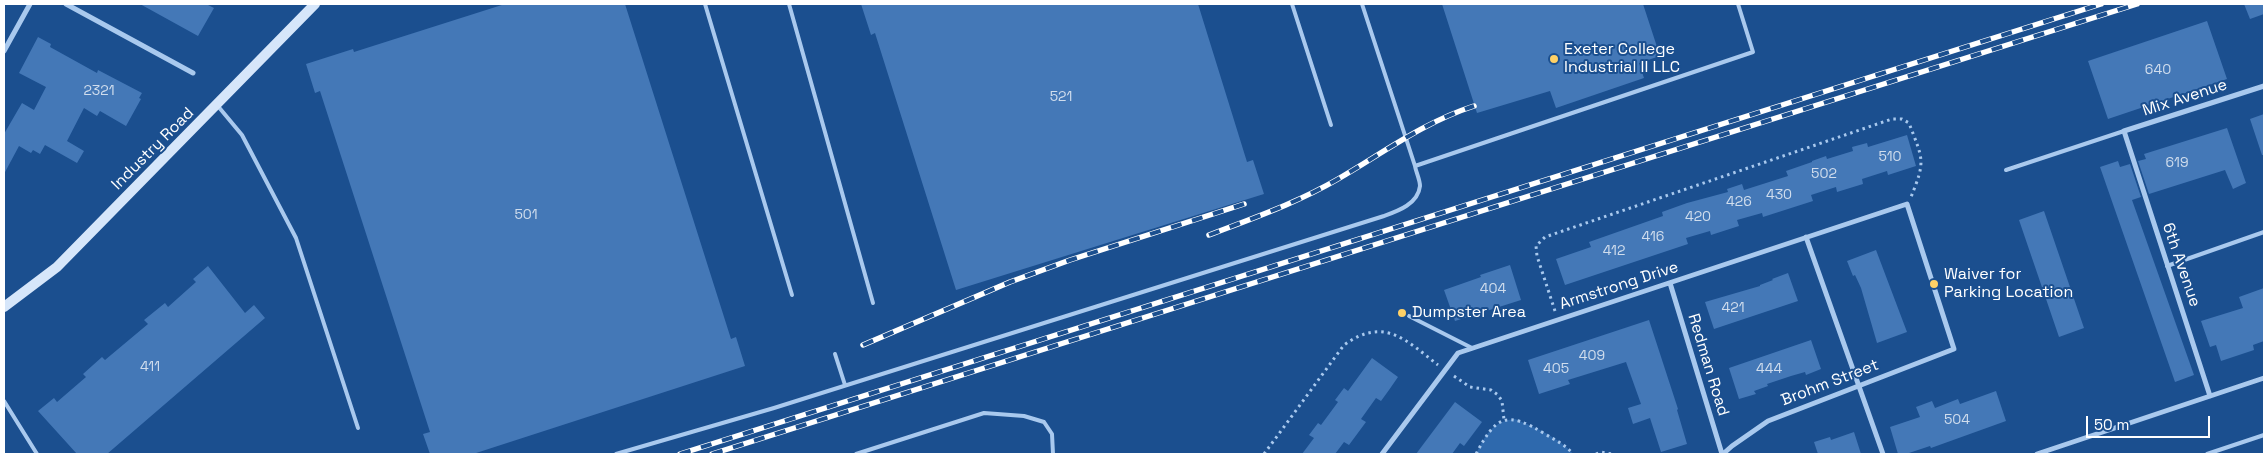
<!DOCTYPE html>
<html>
<head>
<meta charset="utf-8">
<style>
  body { margin:0 }
  #map { position:relative; width:2268px; height:458px; overflow:hidden; background:#1b4f8f; font-family:"Space Grotesk",sans-serif }
  canvas { display:block }
  .frame { position:absolute; inset:0; border:5px solid #fff; pointer-events:none }
  .scale { position:absolute; left:2086px; top:416px; width:124px; height:22px; box-sizing:border-box; border:2px solid #fff; border-top:0; padding-left:6px; font-size:15px; line-height:18px; white-space:nowrap; color:#fff; -webkit-text-stroke:4px #1b4f8f; paint-order:stroke }
</style>
</head>
<body>
<div id="map">
<canvas width="2268" height="458"></canvas>
<div class="frame"></div>
<div class="scale">50 m</div>
</div>
<script>
const ctx = document.querySelector('canvas').getContext('2d');
ctx.lineJoin = 'round';
function fillPath(path, color) {
  ctx.fillStyle = color;
  ctx.fill(path, 'evenodd');
}
function strokePath(path, color, width, dash) {
  ctx.strokeStyle = color;
  ctx.lineWidth = width;
  ctx.lineCap = dash ? 'butt' : 'round';
  ctx.setLineDash(dash || []);
  ctx.stroke(path);
}
function label(font, color, halo, rows, align = 'center') {
  ctx.font = font + ' "Space Grotesk",sans-serif';
  ctx.lineWidth = 4;
  ctx.setLineDash([]);
  ctx.textBaseline = 'middle';
  ctx.strokeStyle = halo;
  ctx.fillStyle = color;
  for (const [text, x, y, turn = 0] of rows) {
    ctx.save();
    ctx.translate(x, y);
    ctx.rotate((+turn || 0) * Math.PI / 180);
    ctx.textAlign = isNaN(turn) ? turn : align;
    if (halo) ctx.strokeText(text, 0, 0);
    ctx.fillText(text, 0, 0);
    ctx.restore();
  }
}
fillPath(new Path2D(`
  M1515,419C1534,427 1560,438 1573,454H1476C1485,436 1492,421 1515,419Z`), '#2e69ad');
fillPath(new Path2D(`
  M140,4H206L214,8L198,36Z
  M505,4H625L731,339L736,337L745,366L473,454H430L423,434L430,432L320,91L315,93L306,64L353,49L354,52Z
  M861,4H1198L1247,162L1253,160L1264,194L956,290L875,33L871,35Z
  M1442,4H1643L1660,56L1639,63L1644,78L1556,108L1550,91L1477,113Z
  M2244,4H2264V14L2250,19Z
  M2207,21L2227,79L2108,119L2088,61Z
  M38,37L51,44L50,47L97,73L98,70L142,93L139,98L141,99L126,126L100,111L97,116L84,108L67,141L84,151L77,163L45,145L40,154L33,150L31,153L19,146L4,174V134L22,103L34,110L46,87L19,73Z
  M2264,114V155H2262L2250,119Z
  M2227,128L2246,183L2233,189L2225,170L2149,194L2138,161L2146,159L2144,154Z
  M1907,135L1916,166L1888,175L1887,171L1862,179L1863,184L1837,192L1836,187L1811,195L1813,201L1763,217L1762,213L1737,220L1739,226L1711,235L1710,231L1686,238L1688,244L1565,285L1556,259L1591,247L1589,242L1663,216L1662,212L1687,203L1728,192L1727,189L1742,184L1744,190L1788,176L1786,171L1812,162V161L1826,156L1827,159L1853,151L1852,147L1867,143L1868,147Z
  M2118,161L2120,167L2130,164L2141,197L2132,200L2194,375L2175,382L2100,167Z
  M2044,211L2084,328L2059,337L2019,220Z
  M1876,250L1907,332L1877,343L1861,288L1855,275L1853,276L1847,261Z
  M1510,265L1521,300L1455,321L1444,290L1481,277L1480,275Z
  M208,266L245,313L254,305L265,318L107,454H77L38,411L54,398L57,402L86,377L83,374L102,357L105,360L148,324L144,320L165,303L168,307L196,282L193,279Z
  M1788,273L1798,301L1714,329L1705,302L1760,286V285L1773,280L1772,279Z
  M2264,288V341L2253,345L2254,350L2221,361L2216,345L2210,347L2201,321L2243,308L2239,297Z
  M1649,320L1678,409L1677,410L1687,444L1661,452L1650,418L1633,424L1628,408L1641,404L1626,362L1568,380L1570,384L1539,394L1528,360Z
  M1811,340L1821,369L1806,375L1805,372L1791,376L1767,384L1768,386L1754,391L1756,394L1739,399L1729,368Z
  M1372,358L1398,377L1389,390L1381,401L1376,398L1361,419L1366,422L1349,445L1344,442L1335,454H1302L1314,438L1309,435L1318,423L1321,425L1338,402L1335,400L1344,388L1348,391Z
  M1996,391L2006,421L1931,448L1930,446L1906,454H1898L1890,427L1920,417L1916,407L1932,401L1935,408L1958,399L1960,404Z
  M1455,402L1482,422L1464,446L1460,443L1452,454H1416Z
  M1854,432L1861,454H1818L1814,442L1830,437L1831,440Z`), '#4478b7');
strokePath(new Path2D(`
  M1555,311L1537,256L1536,246L1545,237L1892,119H1902L1909,123C1923,160 1926,160 1911,197
  M1454,376L1470,387L1491,390L1498,395L1502,401L1504,420
  M1264,454L1344,345C1384,316 1406,340 1438,365
  M1476,454C1496,416 1506,410 1545,434C1555,440 1566,445 1573,454
  M1596,454L1601,452L1612,454`), '#a9c9ee', 3, [2.5, 4]);
strokePath(new Path2D(`
  M705,4L792,295
  M789,4L873,303
  M1292,4L1331,125
  M1362,4L1415,166L1753,52L1738,4
  M217,105L242,135L296,238L358,428
  M2006,170L2124,131
  M2167,266L2264,232
  M1409,316L1472,348
  M835,354L845,385
  M4,401L37,454
  M616,454L774,408L1384,216C1398,211 1418,204 1420,186C1420,180 1416,172 1415,166
  M856,454L984,413L1024,416L1044,422L1052,434L1053,454
  M2207,454L2264,435`), '#a9c9ee', 4);
strokePath(new Path2D(`
  M66,4L193,73
  M4,51L30,4
  M1806,237L1883,454
  M1670,283L1722,454
  M2210,396L2124,131L2264,86
  M1382,454L1458,353L1907,204L1954,349L1768,421L1732,446L1723,454
  M2037,454L2264,378`), '#a9c9ee', 5);
strokePath(new Path2D(`
  M4,307L57,267L315,4`), '#d6e6fa', 10);
const rail = new Path2D(`
  M1209,235C1253,218 1297,203 1338,179C1383,153 1424,122 1474,106
  M863,345L1010,282L1070,260L1244,204
  M680,454L2101,4
  M712,454L2137,4`);
strokePath(rail, '#fff', 5.5);
strokePath(rail, '#1b4f8f', 4, [11]);
for (const [x, y, r, color] of [
  [1554,59,5,"#ffd166"],
  [1934,284,5,"#ffd166"],
  [1402,313,5,"#ffd166"]
]) {
  const dot = new Path2D();
  dot.arc(x, y, r, 0, 2 * Math.PI);
  ctx.fillStyle = color;
  ctx.fill(dot);
  strokePath(dot, '#1b4f8f', 2);
}
label('14px', '#d0dded', null, [
  ["640",2158,70],
  ["2321",99,91],
  ["521",1061,97],
  ["510",1890,157],
  ["619",2177,163],
  ["502",1824,174],
  ["430",1779,195],
  ["426",1739,202],
  ["501",526,215],
  ["420",1698,217],
  ["416",1653,237],
  ["412",1614,251],
  ["404",1493,289],
  ["421",1733,308],
  ["409",1592,356],
  ["411",150,367],
  ["405",1556,369],
  ["444",1769,369],
  ["504",1957,420]
]);
label('16px', '#fff', '#1b4f8f', [
  ["Exeter College",1564,50],
  ["Industrial II LLC",1564,68],
  ["Waiver for",1944,275],
  ["Parking Location",1944,293],
  ["Dumpster Area",1412,313]
], 'left');
label('16px', '#fff', '#1b4f8f', [
  ["Mix Avenue",2185,98,-18],
  ["Industry Road",153,149,-45],
  ["6th Avenue",2181,265,71],
  ["Armstrong Drive",1619,286,-18],
  ["Redman Road",1708,365,73],
  ["Brohm Street",1830,383,-21]
]);
</script>
</body>
</html>
